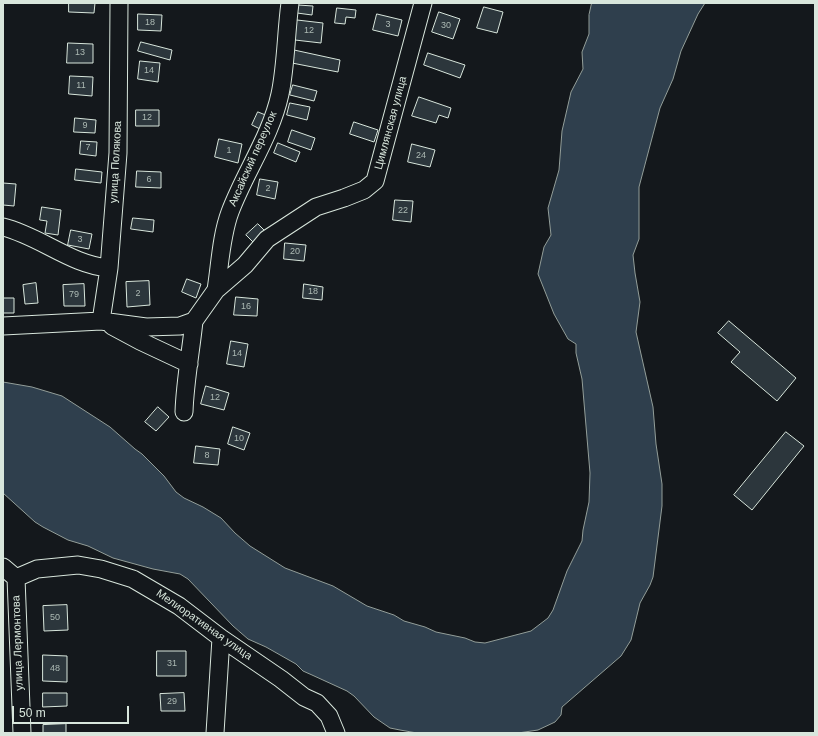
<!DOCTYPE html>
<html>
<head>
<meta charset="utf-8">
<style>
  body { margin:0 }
  #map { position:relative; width:818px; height:736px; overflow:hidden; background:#14181c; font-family:Helvetica,sans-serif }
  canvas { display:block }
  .frame { position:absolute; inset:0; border:4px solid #d8e6dc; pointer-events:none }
  .scale { position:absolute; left:12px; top:706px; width:117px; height:18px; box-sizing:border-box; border:2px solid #d8e6dc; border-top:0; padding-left:5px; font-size:12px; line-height:14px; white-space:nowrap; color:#d8e6dc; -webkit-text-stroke:3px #14181c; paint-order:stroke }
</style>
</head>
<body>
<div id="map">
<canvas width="818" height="736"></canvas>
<div class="frame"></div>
<div class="scale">50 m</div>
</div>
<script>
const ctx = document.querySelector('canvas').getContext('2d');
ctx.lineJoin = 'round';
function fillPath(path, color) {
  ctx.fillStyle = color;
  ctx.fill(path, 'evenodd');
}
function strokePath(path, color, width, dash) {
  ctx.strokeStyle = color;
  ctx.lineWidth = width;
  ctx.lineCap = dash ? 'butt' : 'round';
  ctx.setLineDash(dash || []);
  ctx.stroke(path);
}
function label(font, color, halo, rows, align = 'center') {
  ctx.font = font + ' Helvetica,sans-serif';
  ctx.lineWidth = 3;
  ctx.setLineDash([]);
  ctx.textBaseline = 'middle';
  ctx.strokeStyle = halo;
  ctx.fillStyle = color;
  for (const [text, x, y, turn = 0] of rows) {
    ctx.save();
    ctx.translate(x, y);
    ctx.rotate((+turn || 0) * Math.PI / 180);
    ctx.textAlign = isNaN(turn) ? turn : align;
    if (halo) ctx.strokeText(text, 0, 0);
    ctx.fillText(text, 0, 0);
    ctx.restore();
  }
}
const water = new Path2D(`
  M592,3H705L698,14L681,51L673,79L660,108L639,187V239L633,255L635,273L640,302L636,332L653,407L656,444L662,484V506L653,577L650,585L640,603L631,640L621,656L562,707L561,715L555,722L538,730L518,733H417L400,730L390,728L374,717L354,696L347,691L312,675L303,671L296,664L266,647L248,639L233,626L188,579L180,574L153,569L113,558L88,546L68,540L43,527L35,522L3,493V382L32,387L62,396L110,427L135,449L142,454L164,476L176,492L184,498L203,507L221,518L235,533L250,546L285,568L333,586L367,606L394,615L404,621L425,627L436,632L465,638L475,642L485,643L531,631L548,618L553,610L567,571L582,541L583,530L589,502L590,473L582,379L576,353V344L568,339L554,314L538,274L544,247L551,235L548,208L559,170L562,131L571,92L583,69L582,52L589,34V15Z`);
fillPath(water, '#2f3f4d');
strokePath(water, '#939e99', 1);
const building = new Path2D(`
  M69,3H95L94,13L69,12Z
  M298,5L313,6L312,15L297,13Z
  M484,7L503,12L497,33L477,28Z
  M337,8L356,10L355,18L346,17L345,24L335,23Z
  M439,12L460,19L453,39L432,32Z
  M138,14L162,15L161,31L138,30Z
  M377,14L402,20L398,36L373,30Z
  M297,20L323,23L321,43L295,40Z
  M141,42L172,50L170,60L138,51Z
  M68,43L93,44V63H67Z
  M294,50L340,60L338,72L292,63Z
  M428,53L465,65L460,78L424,65Z
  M140,61L160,63L158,82L138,79Z
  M70,76L93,77L92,96L69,94Z
  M293,85L317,91L314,101L290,95Z
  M419,97L451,108L448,118L439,115L436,123L412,116Z
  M290,103L310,107L307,120L287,115Z
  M136,110H159V126H136Z
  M258,112L268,116L262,130L252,125Z
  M75,118L96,120L95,133L74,132Z
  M354,122L378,130L374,142L350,134Z
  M292,130L315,138L311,150L288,142Z
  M219,139L242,144L238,163L215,157Z
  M81,141L97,142L96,156L80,154Z
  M278,143L300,152L296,162L274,153Z
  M412,144L435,150L430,167L408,162Z
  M76,169L102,172L101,183L75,180Z
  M137,171L161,172V188L136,187Z
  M260,179L278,182L275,199L257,195Z
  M3,183L16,184L14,206L3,205Z
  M395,200L413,201L411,222L393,220Z
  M42,207L61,210L58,235L45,233L47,221L40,220Z
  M133,218L154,220L153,232L131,229Z
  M258,224L265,231L253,242L246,235Z
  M71,230L92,234L89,249L68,245Z
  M285,243L306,245L304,261L284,259Z
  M187,279L201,284L196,298L182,292Z
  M149,281L150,305L127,307L126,282Z
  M36,283L38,303L25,304L23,285Z
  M84,284L85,306H64L63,285Z
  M304,284L323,287L322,300L303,298Z
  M236,297L258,299L257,316L234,315Z
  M3,298H14V313H3Z
  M729,321L796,378L777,401L731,362L740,352L718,333Z
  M231,341L248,344L244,367L227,364Z
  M206,386L229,393L224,410L201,404Z
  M158,407L169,417L156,431L145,422Z
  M233,427L250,433L244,450L228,444Z
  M786,432L804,446L752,510L734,495Z
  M196,446L220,449L218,465L194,463Z
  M67,605L68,630L44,631L43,606Z
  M157,651H186V676H157Z
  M43,655L67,656V682L43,681Z
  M43,693H67V706L43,707Z
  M184,693L185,711H161L160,694Z
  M66,724V733H43V725Z`);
fillPath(building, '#2c363c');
strokePath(building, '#d8e6dc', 1);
const minor = new Path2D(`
  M3,227C40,236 71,265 109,268
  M216,290C220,265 221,236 230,212C245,172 271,136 280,94C286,66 286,32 290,3
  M101,321L109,268L118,153L119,3
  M3,326L101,321L146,327L180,326L194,321L216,290L245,265L267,239L316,207L344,198L364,190L375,181L423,3
  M112,326L140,341L189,364
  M184,412C185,381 191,351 194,321
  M3,567L16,578L37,569L78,565L101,569L133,579L179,606L221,638L281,679L304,697L317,703L329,716L336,733
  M16,578L22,733
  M215,733L221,638`);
strokePath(minor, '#d8e6dc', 19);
strokePath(minor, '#14181c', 17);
label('9px', '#adbab4', null, [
  ["18",150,23],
  ["3",388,25],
  ["30",446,26],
  ["12",309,31],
  ["13",80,53],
  ["14",149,71],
  ["11",81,86],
  ["12",147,118],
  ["9",85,126],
  ["7",88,148],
  ["1",229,151],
  ["24",421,156],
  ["6",149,180],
  ["2",268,189],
  ["22",403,211],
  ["3",80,240],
  ["20",295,252],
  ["18",313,292],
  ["2",138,294],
  ["79",74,295],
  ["16",246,307],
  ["14",237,354],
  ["12",215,398],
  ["10",239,439],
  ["8",207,456],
  ["50",55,618],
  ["31",172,664],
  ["48",55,669],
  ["29",172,702]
]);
label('11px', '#d8e6dc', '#14181c', [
  ["Цимлянская улица",391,123,-75],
  ["Аксайский переулок",253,159,-66],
  ["улица Полякова",116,162,-87],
  ["Мелиоративная улица",204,625,35],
  ["улица Лермонтова",18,643,-92]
]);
</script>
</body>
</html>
